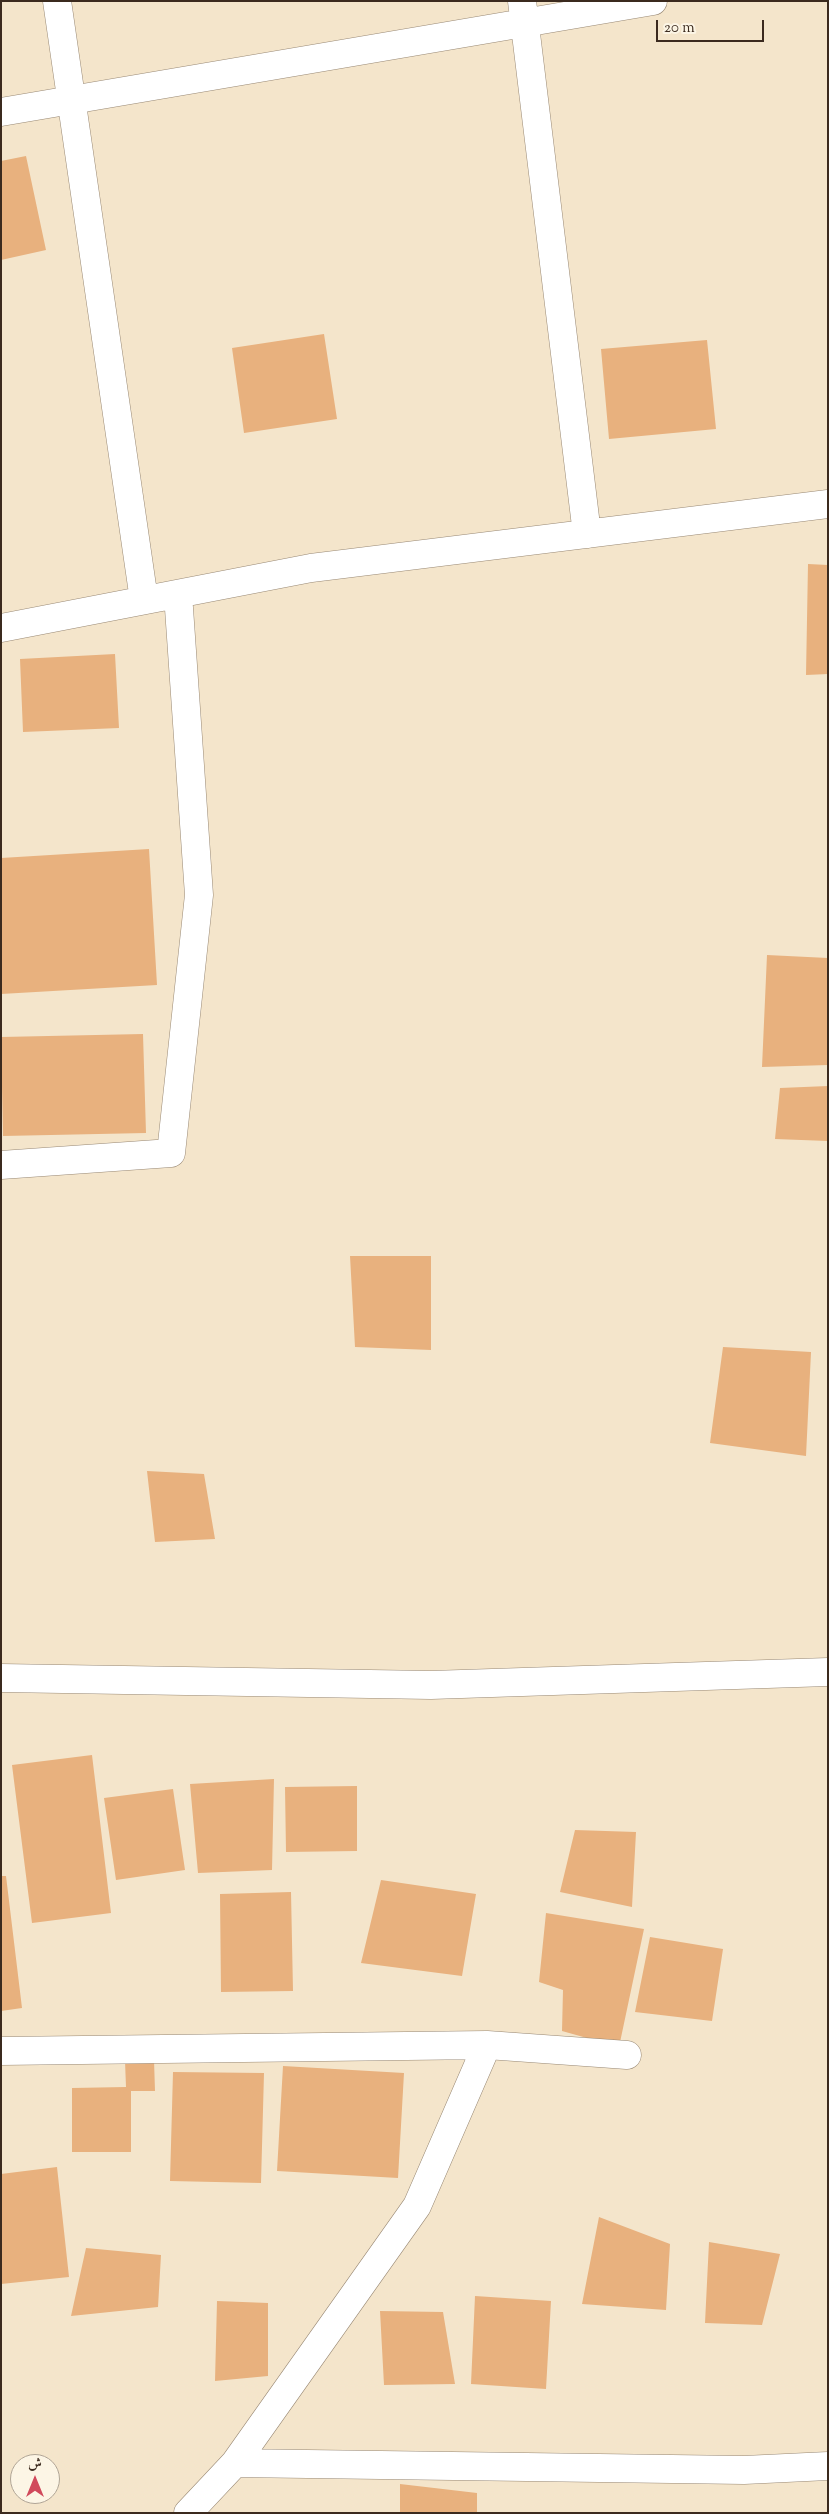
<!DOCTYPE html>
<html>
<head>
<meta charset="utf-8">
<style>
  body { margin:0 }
  #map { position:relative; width:829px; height:2514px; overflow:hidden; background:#f4e5cb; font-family:"Sorts Mill Goudy",Amiri,serif }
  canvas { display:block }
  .frame { position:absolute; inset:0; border:2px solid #3b2a1e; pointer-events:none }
  .north { position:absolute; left:10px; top:2454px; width:50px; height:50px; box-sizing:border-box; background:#fcf5e5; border:1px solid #afa495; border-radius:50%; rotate:0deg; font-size:14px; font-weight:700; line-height:20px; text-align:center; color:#3b2a1e }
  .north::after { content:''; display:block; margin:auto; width:18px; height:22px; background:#d1495b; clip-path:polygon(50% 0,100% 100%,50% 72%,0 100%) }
  .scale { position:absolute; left:656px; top:20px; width:108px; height:22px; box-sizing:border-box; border:2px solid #3b2a1e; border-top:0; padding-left:6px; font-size:15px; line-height:18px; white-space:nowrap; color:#3b2a1e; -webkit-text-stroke:4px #fcf5e5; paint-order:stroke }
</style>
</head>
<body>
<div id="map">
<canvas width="829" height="2514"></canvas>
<div class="frame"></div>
<div class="north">ش</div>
<div class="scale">20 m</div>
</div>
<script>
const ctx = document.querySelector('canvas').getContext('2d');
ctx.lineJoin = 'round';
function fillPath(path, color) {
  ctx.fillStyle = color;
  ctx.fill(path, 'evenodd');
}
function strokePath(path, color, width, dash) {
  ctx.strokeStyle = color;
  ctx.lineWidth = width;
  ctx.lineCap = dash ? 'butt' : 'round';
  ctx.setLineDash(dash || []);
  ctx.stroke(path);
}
fillPath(new Path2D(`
  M26,156L46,250L1,260V161Z
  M324,334L337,419L244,433L232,348Z
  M707,340L716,429L609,439L601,349Z
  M808,564L828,565V674L806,675Z
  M115,654L119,728L23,732L20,659Z
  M149,849L157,985L1,994V858Z
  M767,955L828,958V1065L762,1067Z
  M143,1034L146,1133L3,1136L1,1037Z
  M828,1086V1141L775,1139L780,1088Z
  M350,1256H431V1350L355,1347Z
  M723,1347L811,1352L806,1456L710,1443Z
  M147,1471L204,1474L215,1539L155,1542Z
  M92,1755L111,1913L32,1923L12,1765Z
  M274,1779L272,1870L198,1873L190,1784Z
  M357,1786V1851L286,1852L285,1787Z
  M173,1789L185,1870L116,1880L104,1798Z
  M575,1830L636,1832L632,1907L560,1892Z
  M1,1876H6L22,2008L1,2011Z
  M381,1880L476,1894L462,1976L361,1963Z
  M291,1892L293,1991L221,1992L220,1894Z
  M546,1913L644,1929L619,2047L562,2031L563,1990L539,1982Z
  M650,1937L723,1949L712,2021L635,2012Z
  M154,2060L155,2091H131V2152H72V2088L126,2087L125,2061Z
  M283,2066L404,2073L398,2178L277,2171Z
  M173,2072L264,2073L261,2183L170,2181Z
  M57,2167L69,2277L1,2284V2174Z
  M599,2217L670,2244L666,2310L582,2304Z
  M709,2242L780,2254L762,2325L705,2323Z
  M86,2248L161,2255L158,2307L71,2316Z
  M475,2296L551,2301L546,2389L471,2384Z
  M217,2301L268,2303V2376L215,2381Z
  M380,2311L443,2312L455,2384L384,2385Z
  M400,2484L477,2493V2513H400Z`), '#e8b17e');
const minor = new Path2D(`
  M57,1L144,600
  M522,1L587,534
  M1,112L653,1
  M1,628L311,568L828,504
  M1,1165L171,1153L199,895L178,594
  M1,1678L431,1685L828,1672
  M1,2051L487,2045L627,2055
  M235,2463L744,2470L828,2466
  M188,2513L235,2463L417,2206L487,2045`);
strokePath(minor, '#988874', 29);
strokePath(minor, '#fff', 28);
</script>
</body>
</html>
